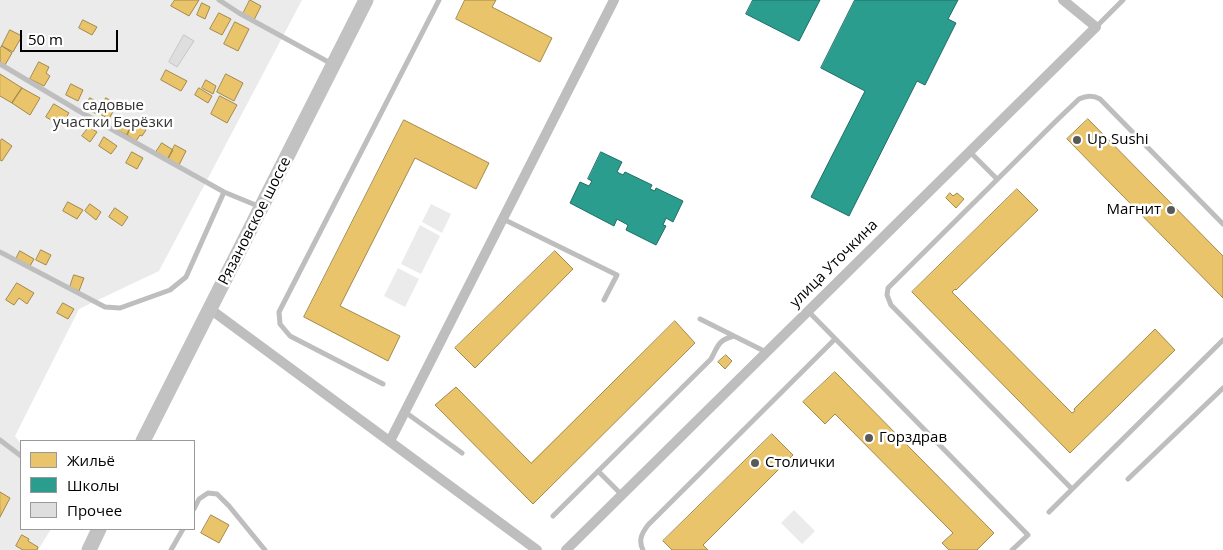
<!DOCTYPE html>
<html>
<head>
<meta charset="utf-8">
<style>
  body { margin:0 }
  #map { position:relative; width:1223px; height:550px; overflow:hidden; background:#fff; font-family:"Open Sans",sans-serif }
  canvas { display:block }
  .legend { position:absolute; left:20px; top:440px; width:175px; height:90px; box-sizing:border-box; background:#fff; border:1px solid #999; margin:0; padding:6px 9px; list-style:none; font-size:15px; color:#000 }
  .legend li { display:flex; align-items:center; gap:10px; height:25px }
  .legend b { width:25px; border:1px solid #999 }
  .scale { position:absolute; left:20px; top:30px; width:98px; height:22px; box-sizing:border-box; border:2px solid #000; border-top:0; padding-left:6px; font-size:15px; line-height:18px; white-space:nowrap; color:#000; -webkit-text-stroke:4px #fff; paint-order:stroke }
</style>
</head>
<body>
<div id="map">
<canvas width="1223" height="550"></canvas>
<ul class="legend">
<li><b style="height:14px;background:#e9c46a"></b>Жильё</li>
<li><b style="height:14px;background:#2a9d8f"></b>Школы</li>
<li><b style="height:14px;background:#dedede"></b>Прочее</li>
</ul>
<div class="scale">50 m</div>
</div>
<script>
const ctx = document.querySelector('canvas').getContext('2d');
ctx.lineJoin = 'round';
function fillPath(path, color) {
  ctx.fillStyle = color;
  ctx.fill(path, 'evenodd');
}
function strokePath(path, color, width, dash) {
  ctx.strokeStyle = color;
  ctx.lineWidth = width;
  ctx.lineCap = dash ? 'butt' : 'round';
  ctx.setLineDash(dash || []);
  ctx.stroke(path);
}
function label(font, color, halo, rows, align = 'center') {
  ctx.font = font + ' "Open Sans",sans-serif';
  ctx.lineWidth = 5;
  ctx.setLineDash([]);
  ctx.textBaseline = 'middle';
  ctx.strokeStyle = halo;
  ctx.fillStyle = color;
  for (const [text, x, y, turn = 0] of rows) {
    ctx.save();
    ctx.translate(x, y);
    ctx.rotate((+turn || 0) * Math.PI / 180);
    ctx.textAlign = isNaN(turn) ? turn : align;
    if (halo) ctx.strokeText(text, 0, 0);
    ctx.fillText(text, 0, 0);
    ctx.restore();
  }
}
fillPath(new Path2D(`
  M0,0H302L159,271L79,309L15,436L21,444V529H51L38,550H0Z
  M431,204L451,214L442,233L422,222Z
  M420,225L440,236L421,274L401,264Z
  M398,268L419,279L405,307L384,296Z
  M794,510L815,531L802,544L781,523Z`), '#ebebeb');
const homes = new Path2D(`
  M175,0H199L189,16L171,6Z
  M250,0L261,6L254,20L243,14Z
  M465,0H496L492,7L552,38L540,62L456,19Z
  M202,3L210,7L205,19L197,15Z
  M219,13L231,19L222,35L210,29Z
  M83,20L97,27L92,35L79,28Z
  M235,22L249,29L238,51L224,44Z
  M10,30L22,36L13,52L2,46Z
  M2,46L12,53L5,65L0,62V49Z
  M39,62L49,67L46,73L50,76L44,86L30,79Z
  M166,70L187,81L181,91L161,80Z
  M0,74L22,88L12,103L0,96Z
  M226,74L243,83L234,101L217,92Z
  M206,80L216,86L213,94L202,88Z
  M71,84L83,90L78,101L66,95Z
  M22,88L40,98L30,115L12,103Z
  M199,88L212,96L208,103L195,95Z
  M220,96L237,105L227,123L211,114Z
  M90,98L102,104L97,114L84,108Z
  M106,98L117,104L109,119L98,113Z
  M54,104L69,113L61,126L46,117Z
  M124,118L133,123L127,135L117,130Z
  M1088,119L1223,256V298L1067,139Z
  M404,120L489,163L476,189L415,158L340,306L400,336L388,361L304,317Z
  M133,123L146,130L142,136L140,135L136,141L127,135Z
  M89,127L97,132L90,142L82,136Z
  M104,137L117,146L111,154L99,146Z
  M2,139L12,146L2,161L0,160V142Z
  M162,143L173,150L168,159L156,152Z
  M175,145L186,151L179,165L168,159Z
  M132,152L143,158L137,169L126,163Z
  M1017,189L1038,210L956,290L955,289L952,292L1071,412L1072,413L1075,411L1074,409L1155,329L1175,350L1070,453L912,292Z
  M950,193L953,196L957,193L964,199L956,208L946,198Z
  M68,202L83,210L77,219L63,211Z
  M90,204L101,212L96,220L85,211Z
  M115,208L128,217L122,226L109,217Z
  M41,250L51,255L46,265L36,260Z
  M20,251L34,259L30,266L16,259Z
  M555,251L573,269L475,368L455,348Z
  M74,275L84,278L79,291L70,287Z
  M17,283L34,293L27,304L19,298L14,305L6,300Z
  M63,303L74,309L68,319L57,313Z
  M675,321L695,343L533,504L435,405L456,387L531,463Z
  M726,355L732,361L725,369L718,362Z
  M835,372L994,533L977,550H949L942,543L953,533L835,414L825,424L803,402Z
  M772,434L793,455L703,545L708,550H672L663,541Z
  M0,492L10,498L0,517Z
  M211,515L229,525L219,543L201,533Z
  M22,535L29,539L28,541L38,547L37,550H23L16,546Z`);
fillPath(homes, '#e9c46a');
strokePath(homes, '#a3894a', 1);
const schools = new Path2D(`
  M753,0H820L799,41L746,14Z
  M855,0H958L948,19L956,23L925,85L917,81L849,216L811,197L865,91L821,68Z
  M601,152L622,162L617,172L623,175L625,172L652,185L650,189L655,191L656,188L683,201L673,222L666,218L663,225L666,226L656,245L626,230L628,225L617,219L614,226L570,203L580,182L589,186L592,181L588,179Z`);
fillPath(schools, '#2a9d8f');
strokePath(schools, '#1d6e64', 1);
const building = new Path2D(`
  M184,35L194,41L177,67L169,62Z`);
fillPath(building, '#dedede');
strokePath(building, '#c6c6c6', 1);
strokePath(new Path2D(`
  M219,0L239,13L332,64
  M1096,27L1123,0
  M0,64L79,111L224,192L258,206
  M969,151L997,179
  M503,219L617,275L604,300
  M0,252L105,307L120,308L170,290L186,277L224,192
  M808,311L1028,535L1012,550
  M700,319L766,352
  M383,384L290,336L280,324L279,312L439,0
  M405,412L462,453
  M0,440L21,456
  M598,471L622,495
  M1128,479L1223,388
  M1072,489L891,305L887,295L888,288L1055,122L1079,99C1087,95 1093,95 1100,99L1223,224
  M194,509L199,499L208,493L217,494L229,506L265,550
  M1049,512L1223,340
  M553,516L711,359C718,346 718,340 734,336
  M171,550L183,529
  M643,550C638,540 642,533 648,525L835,339`), '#bebebe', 5);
strokePath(new Path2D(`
  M210,309L537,550
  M390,441L614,0
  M566,550L1096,27L1063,0`), '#bebebe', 10);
strokePath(new Path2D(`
  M143,441L366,0
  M89,550L99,529`), '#c2c2c2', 15);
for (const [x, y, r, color] of [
  [1077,140,5,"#595959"],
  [1171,210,5,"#595959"],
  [869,438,5,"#595959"],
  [755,463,5,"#595959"]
]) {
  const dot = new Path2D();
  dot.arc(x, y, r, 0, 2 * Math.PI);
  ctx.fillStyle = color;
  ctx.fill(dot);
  strokePath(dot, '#fff', 2);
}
label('15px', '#313131', '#fff', [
  ["садовые",113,106],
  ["участки Берёзки",113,123]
]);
label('15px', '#000', '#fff', [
  ["Up Sushi",1087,140],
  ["Магнит",1161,210,"right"],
  ["Горздрав",879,438],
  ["Столички",765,463]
], 'left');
label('15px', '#000', '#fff', [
  ["Рязановское шоссе",255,221,-63],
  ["улица Уточкина",834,264,-45]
]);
</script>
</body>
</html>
